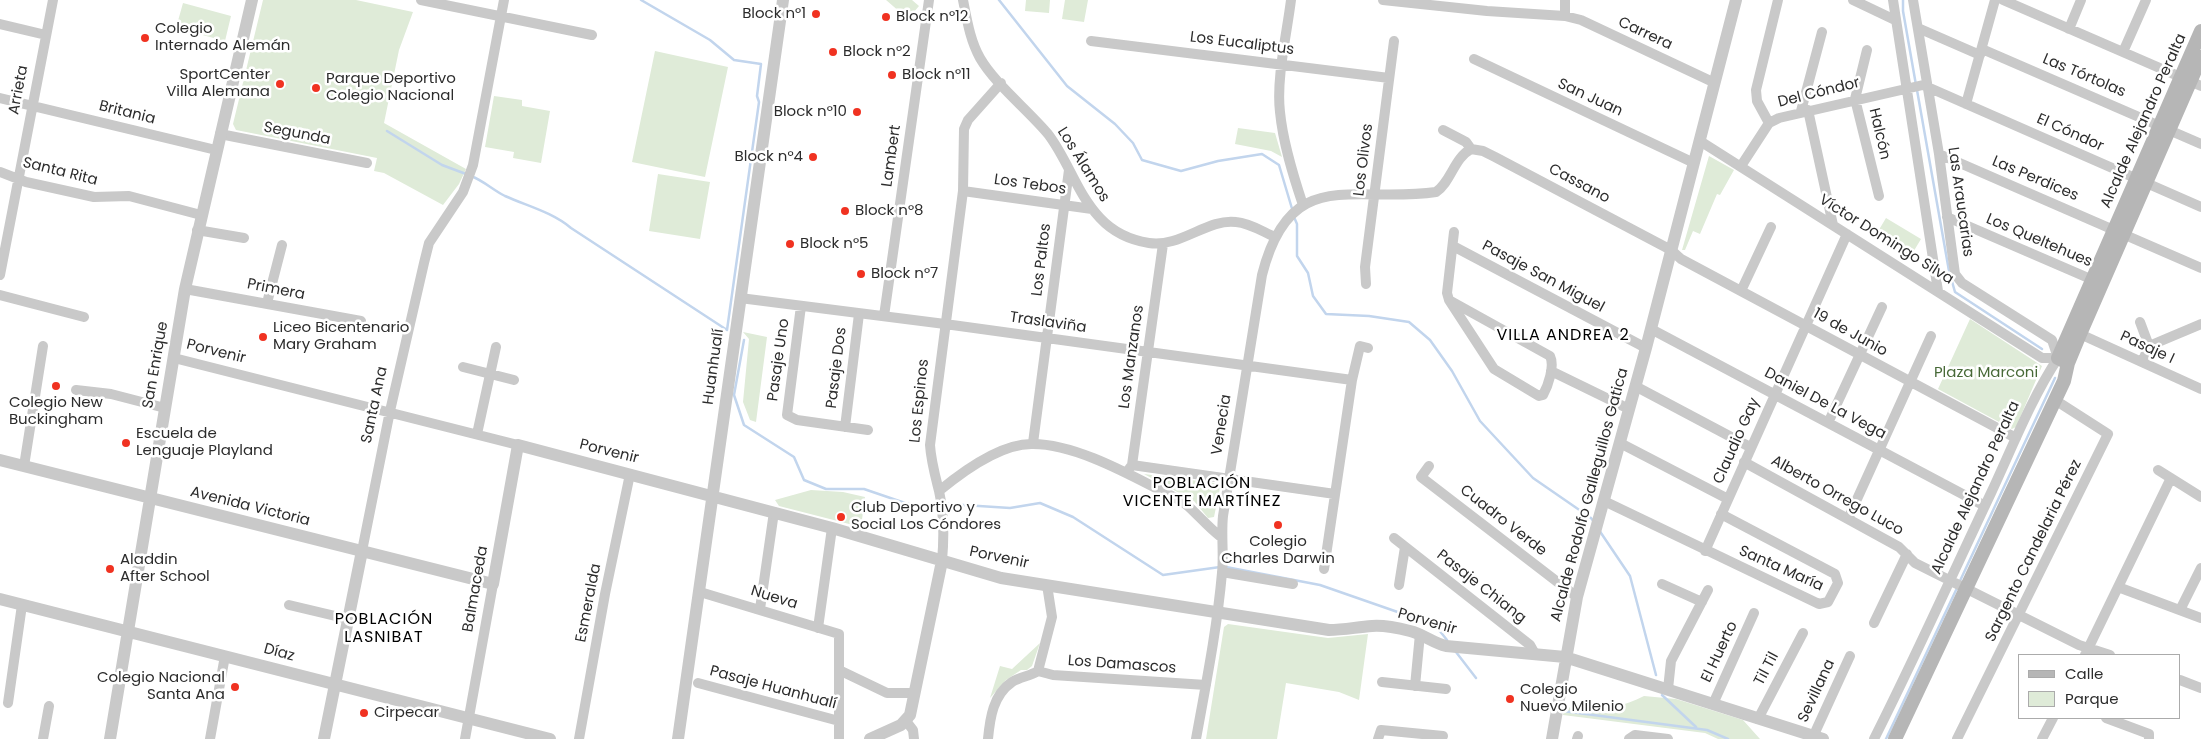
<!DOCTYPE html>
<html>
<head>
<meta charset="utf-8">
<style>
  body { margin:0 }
  #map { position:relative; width:2201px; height:739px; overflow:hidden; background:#fff; font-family:Poppins,sans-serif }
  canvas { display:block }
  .legend { position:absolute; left:2018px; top:654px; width:162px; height:65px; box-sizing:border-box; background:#fff; border:1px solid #ababab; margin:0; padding:6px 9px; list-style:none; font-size:15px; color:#2c2c2c }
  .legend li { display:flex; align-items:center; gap:10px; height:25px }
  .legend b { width:25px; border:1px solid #ababab }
</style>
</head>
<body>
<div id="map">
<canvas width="2201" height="739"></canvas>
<ul class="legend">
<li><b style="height:6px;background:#b6b6b6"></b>Calle</li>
<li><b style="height:14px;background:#dfebd8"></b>Parque</li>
</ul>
</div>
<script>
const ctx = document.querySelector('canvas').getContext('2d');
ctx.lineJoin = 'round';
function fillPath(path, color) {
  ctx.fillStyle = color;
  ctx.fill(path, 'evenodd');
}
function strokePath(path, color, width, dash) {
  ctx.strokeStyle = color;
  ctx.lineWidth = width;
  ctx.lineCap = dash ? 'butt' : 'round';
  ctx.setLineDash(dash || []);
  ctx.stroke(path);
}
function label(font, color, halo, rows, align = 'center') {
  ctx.font = font + ' Poppins,sans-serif';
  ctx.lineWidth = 5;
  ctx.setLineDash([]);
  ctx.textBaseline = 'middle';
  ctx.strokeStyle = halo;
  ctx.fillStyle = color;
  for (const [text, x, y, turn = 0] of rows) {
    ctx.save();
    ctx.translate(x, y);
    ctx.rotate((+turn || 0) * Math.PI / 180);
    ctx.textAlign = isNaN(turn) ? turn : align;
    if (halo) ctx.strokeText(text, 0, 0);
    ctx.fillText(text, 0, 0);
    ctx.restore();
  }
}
fillPath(new Path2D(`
  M263,0H356L413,12L399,50L384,123L466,169L459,184L443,205L384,173L374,171L377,158L236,130L233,124Z
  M886,0H912L919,6L908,19Z
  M1026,0H1050L1049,13L1025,11Z
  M1065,0H1088L1084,22L1062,19Z
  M183,3L231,16L225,41L176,28Z
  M655,51L728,67L705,177L632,162Z
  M494,96L522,100V106L550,111L541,163L513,158L514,152L485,147Z
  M1238,128L1275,133L1282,157L1271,151L1235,144Z
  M1709,156L1734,170L1720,195L1717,194L1700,234L1693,231L1685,250H1682Z
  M658,174L710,182L700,239L649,231Z
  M1886,218L1921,239L1909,259L1874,238Z
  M1970,319L2042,366L2016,427L2012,429L1938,389Z
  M743,332L767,337L756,422L750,420L743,402L749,339Z
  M1144,474L1214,483L1220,488L1214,517L1208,518L1194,501Z
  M811,490L843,492L865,497L861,527L779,506L775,500Z
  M1228,624L1328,638L1368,634L1359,700L1339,692L1286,683L1277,739H1206L1224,627Z
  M1040,643L1032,666L1027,670H1021L1006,680L990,698L1000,666L1012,669Z
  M1644,696L1676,699L1743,720L1760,739H1718L1705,733L1563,715L1564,707C1597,710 1613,711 1644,696Z`), '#dfebd8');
strokePath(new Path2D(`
  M999,0L1067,86L1115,124L1133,143L1142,160L1181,171L1218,161L1262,154L1279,165L1293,212
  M1903,0V11L1916,85
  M1917,90L1949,271L1955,292L2042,349
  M387,131L442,165L466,174
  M471,176C484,181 493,190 505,196C527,206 552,212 571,228L727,330L759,102L757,96L761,64L734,60L710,40L641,0
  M1294,217L1297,224V256L1308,273L1313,296L1326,314L1369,316L1409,322L1430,340L1452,371L1480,421L1533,478L1591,518L1594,522
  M744,340L734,395L744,425L794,457L804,480L826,489H864L905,503L933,506
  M948,504L1010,508L1040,503L1073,517L1163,575L1220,567
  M1599,530L1630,576L1656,675
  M1226,567L1320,585L1435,625L1447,640
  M1959,583L2055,378
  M1456,652L1476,678
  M1662,695L1696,727
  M1563,711L1707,730L1728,739
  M1886,739L1957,588`), '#c2d5ed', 2.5);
strokePath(new Path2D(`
  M421,0L592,35
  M963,0C967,20 970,40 980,58C995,84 1028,110 1048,134C1068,160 1077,194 1100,218C1113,232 1130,240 1149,243C1180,248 1208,218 1236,222C1250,223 1263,232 1275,237
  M1291,0C1287,33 1276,79 1280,112C1283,143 1293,175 1303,205
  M1383,0L1487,11L1565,16L1581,20L1715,83
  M1565,0V16
  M1853,0L1895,20
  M1893,0L1938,291
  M1913,0L1939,154L1955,274L1962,283L2052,340L2058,358
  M2003,0L2201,86
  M0,24L46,35
  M1918,28L1980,55
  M2069,29L2081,0
  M1091,41L1389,78
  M1982,49L2201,144
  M1867,50L1855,99L1879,196
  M2123,52L2146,0
  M1474,59L1694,163
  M0,98L216,150
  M1966,104L1995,0
  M1808,110L1833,225
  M1801,111L1822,32
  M1769,123L1757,101L1756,90L1778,0
  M1443,130L1466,142L1471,149
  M220,134L367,163
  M1700,141L2042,358H2058
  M1471,149L1483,151L1495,157L1671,250L1681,259L2016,438
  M1939,154L2201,268
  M1741,166L1769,123L1779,118L1923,85L2201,207
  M0,172L26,182L94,197L129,196L201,215
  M963,191L1092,209
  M1947,217L2093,280
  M197,230L244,238
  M1453,246L1646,348
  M0,275L53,0
  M1366,284L1365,267L1394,41
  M185,289L361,321
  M1741,291L1771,227
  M0,295L84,317
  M740,298L945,324L1352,380
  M1449,300L1494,369L1539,396L1543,395C1548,386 1555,366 1550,356L1449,300L1447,293L1454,232
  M267,303L282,245
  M801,306L787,415L797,420L868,430
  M884,316L929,0
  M2140,322L2149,346
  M1651,329L1985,506
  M2080,334L2201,389
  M174,358L518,445
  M2142,362L2149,346L2201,324
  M463,367L514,380
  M1551,371L1629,409
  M1635,386L1750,447
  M76,390L111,394L165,408
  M1828,423L1882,307
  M845,427L859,314
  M477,434L496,347
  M1033,443L1069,170
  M1620,443L1728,499
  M1744,462L1899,547L1915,563L2079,645L2110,655
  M1132,465L1335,494
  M24,466L43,346
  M1429,466L1421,477L1577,597
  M2158,470L2201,497
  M1126,473L1132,465L1163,244
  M939,491C962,472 1001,443 1033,444C1072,444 1121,470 1154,487C1165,493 1178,498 1188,506C1199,516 1209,528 1221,537
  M1604,501L1819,604L1828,602L1838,583L1835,574L1721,514
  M1848,519L1931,336
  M1394,538L1530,645L1535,654
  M362,551L390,411L424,263L429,243L463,192L473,165L504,0
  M1705,551L1847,234
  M942,561C944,539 944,513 939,491C935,475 931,461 930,445L963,191L964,129L968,120L1001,83
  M1324,569L1352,380L1360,346L1368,348
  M1222,572L1293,584
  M1662,584L1702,602
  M1399,585L1405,547
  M2118,587L2201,618
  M700,592L839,634V739
  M289,605L348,619
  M760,609L774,512
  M2180,610L2201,568
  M1874,623L1907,554
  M818,628L832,528
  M2085,655L2171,478
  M839,670L887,693H914
  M1038,671L1053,675L1206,685
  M2180,680L2201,688
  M1382,682L1446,689
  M698,683L839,721
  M1415,686L1420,634
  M1668,689L1671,661L1708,590
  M8,703L22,605
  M1713,704L1754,613
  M2106,718L2149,734V739
  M1758,719L1803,633
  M906,721L913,730L914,739
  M43,739L49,706
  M210,739L225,656
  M465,739L493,584
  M579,739L605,594L630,474
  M988,739C990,718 993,695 1012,682C1020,677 1030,676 1038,671L1052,617L1047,585
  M1196,739C1206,684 1217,629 1222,573C1224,554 1221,535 1223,516L1262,275C1290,164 1353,204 1436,192C1451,182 1454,158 1471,149
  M1378,739L1381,730L1443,736
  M1577,739L1578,736
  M1629,739L1635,735L1668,739
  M1812,739L1850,656
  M1874,739C1915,658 1952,575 1991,493C2012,448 2031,399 2058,358
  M1957,739L2108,434L2055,400
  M2042,739L2053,718`), '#c9c9c9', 10);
strokePath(new Path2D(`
  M0,460L493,584L518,445L832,528L1001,578L1329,630C1344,630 1357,627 1372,626C1384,625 1398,628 1410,631C1423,634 1433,643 1446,646L1565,657L1823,739
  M0,599L550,739
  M110,739L185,289L252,0
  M324,739L362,551
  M678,739L783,0
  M870,739L901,725L910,715L942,561
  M1552,739L1577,597L1646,348L1736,0`), '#c9c9c9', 12);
strokePath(new Path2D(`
  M2068,363L2058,358L2201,31
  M1895,739L2064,381L2068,363L2080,334L2201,57`), '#b6b6b6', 14);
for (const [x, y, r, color] of [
  [816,14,5,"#f03221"],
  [886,17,5,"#f03221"],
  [145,38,5,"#f03221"],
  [833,52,5,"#f03221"],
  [892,75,5,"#f03221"],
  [280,84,5,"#f03221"],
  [316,88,5,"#f03221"],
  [857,112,5,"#f03221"],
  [813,157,5,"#f03221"],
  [845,211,5,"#f03221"],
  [790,244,5,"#f03221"],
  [861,274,5,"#f03221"],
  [263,337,5,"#f03221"],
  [56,386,5,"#f03221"],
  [126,443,5,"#f03221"],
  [841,517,5,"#f03221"],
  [1278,525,5,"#f03221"],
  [110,569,5,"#f03221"],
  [235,687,5,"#f03221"],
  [1510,699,5,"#f03221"],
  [364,713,5,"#f03221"]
]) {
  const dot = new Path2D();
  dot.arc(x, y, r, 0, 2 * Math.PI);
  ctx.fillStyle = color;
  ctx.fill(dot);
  strokePath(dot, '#fff', 2);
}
label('15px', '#2c2c2c', '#fff', [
  ["Block n°1",806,14,"right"],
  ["Block n°12",896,17],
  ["Colegio",155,29],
  ["Internado Alemán",155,46],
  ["Block n°2",843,52],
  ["SportCenter",270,75,"right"],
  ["Villa Alemana",270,92,"right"],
  ["Block n°11",902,75],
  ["Parque Deportivo",326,79],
  ["Colegio Nacional",326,96],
  ["Block n°10",847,112,"right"],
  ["Block n°4",803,157,"right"],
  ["Block n°8",855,211],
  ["Block n°5",800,244],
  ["Block n°7",871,274],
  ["Liceo Bicentenario",273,328],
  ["Mary Graham",273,345],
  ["Colegio New",56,403,"center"],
  ["Buckingham",56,420,"center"],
  ["Escuela de",136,434],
  ["Lenguaje Playland",136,451],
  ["Club Deportivo y",851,508],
  ["Social Los Cóndores",851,525],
  ["Colegio",1278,542,"center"],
  ["Charles Darwin",1278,559,"center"],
  ["Aladdin",120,560],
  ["After School",120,577],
  ["Colegio Nacional",225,678,"right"],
  ["Santa Ana",225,695,"right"],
  ["Colegio",1520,690],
  ["Nuevo Milenio",1520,707],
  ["Cirpecar",374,713]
], 'left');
label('15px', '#2c2c2c', '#fff', [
  ["Carrera",1645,34,25],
  ["Los Eucaliptus",1242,44,7],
  ["Las Tórtolas",2084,76,23],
  ["Arrieta",19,90,-79],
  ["Del Cóndor",1819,93,-14],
  ["San Juan",1590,98,25],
  ["Britania",127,113,14],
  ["Alcalde Alejandro Peralta",2144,121,-66],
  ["El Cóndor",2070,133,24],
  ["Segunda",297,134,11],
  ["Halcón",1879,134,77],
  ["Lambert",892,156,-82],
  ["Los Olivos",1364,160,-83],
  ["Los Álamos",1083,165,58],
  ["Santa Rita",60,172,14],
  ["Las Perdices",2035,179,23],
  ["Cassano",1579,184,28],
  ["Los Tebos",1030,185,8],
  ["Las Araucarias",1960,202,82],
  ["Víctor Domingo Silva",1886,240,32],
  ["Los Queltehues",2039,241,23],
  ["Los Paltos",1042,260,-83],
  ["Pasaje San Miguel",1543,277,28],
  ["Primera",276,290,11],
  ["Traslaviña",1048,323,8],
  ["19 de Junio",1850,333,29],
  ["Pasaje I",2147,348,25],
  ["Porvenir",216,352,14],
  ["Los Manzanos",1132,357,-82],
  ["Pasaje Uno",779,360,-82],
  ["San Enrique",156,365,-80],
  ["Huanhualí",714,367,-82],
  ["Pasaje Dos",837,368,-83],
  ["Los Espinos",920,401,-84],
  ["Daniel De La Vega",1825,404,28],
  ["Santa Ana",375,405,-78],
  ["Venecia",1222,425,-81],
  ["Claudio Gay",1737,441,-66],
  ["Porvenir",609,452,14],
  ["Alcalde Alejandro Peralta",1976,488,-65],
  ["Alcalde Rodolfo Galleguillos Gatica",1590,495,-75],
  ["Alberto Orrego Luco",1837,496,29],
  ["Avenida Victoria",250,507,14],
  ["Cuadro Verde",1503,521,38],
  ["Sargento Candelaria Pérez",2034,551,-64],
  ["Porvenir",999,558,12],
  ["Santa María",1781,569,24],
  ["Pasaje Chiang",1481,587,38],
  ["Balmaceda",476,589,-80],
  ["Nueva",774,598,17],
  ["Esmeralda",589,603,-79],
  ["Porvenir",1427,622,16],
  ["El Huerto",1720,652,-65],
  ["Díaz",279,653,15],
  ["Los Damascos",1122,665,4],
  ["Til Til",1767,669,-62],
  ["Pasaje Huanhualí",773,688,15],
  ["Sevillana",1817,691,-65]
]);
label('15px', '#476937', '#fff', [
  ["Plaza Marconi",1986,373]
]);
ctx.letterSpacing = '1px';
label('16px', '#000', '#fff', [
  ["VILLA ANDREA 2",1563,336],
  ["POBLACIÓN",1202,484],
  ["VICENTE MARTÍNEZ",1202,502],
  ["POBLACIÓN",384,620],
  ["LASNIBAT",384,638]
]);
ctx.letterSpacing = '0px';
</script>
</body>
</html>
